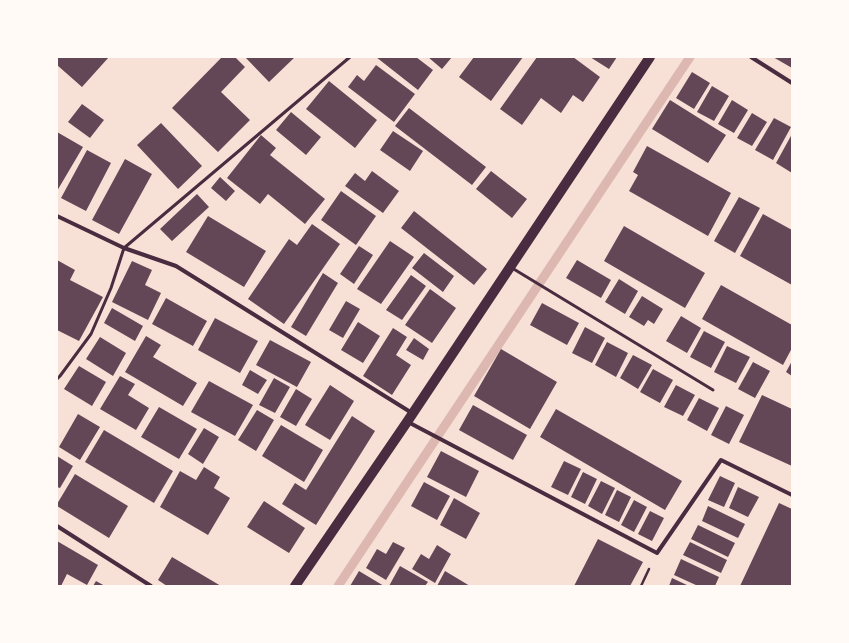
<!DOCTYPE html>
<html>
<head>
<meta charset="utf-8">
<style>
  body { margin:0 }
  #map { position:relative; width:849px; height:643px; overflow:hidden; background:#f7e1d7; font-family:Overpass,sans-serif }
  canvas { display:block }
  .frame { position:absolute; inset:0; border:58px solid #fffaf5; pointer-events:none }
</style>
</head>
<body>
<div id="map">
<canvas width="849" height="643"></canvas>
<div class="frame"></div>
</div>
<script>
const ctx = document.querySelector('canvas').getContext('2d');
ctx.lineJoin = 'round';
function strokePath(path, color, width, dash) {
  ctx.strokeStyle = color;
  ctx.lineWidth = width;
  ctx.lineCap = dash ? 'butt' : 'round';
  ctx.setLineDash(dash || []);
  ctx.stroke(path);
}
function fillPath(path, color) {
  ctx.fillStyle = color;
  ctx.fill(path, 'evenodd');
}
strokePath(new Path2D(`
  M338,586L690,57`), '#dcb8b0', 9);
fillPath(new Path2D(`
  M57,57H109L82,87L57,65Z
  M222,57H235L245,67L221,92L250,120L218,152L172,108Z
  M245,57H295L269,82Z
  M376,57H416L433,70L418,90Z
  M428,57H452L442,69Z
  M474,57H523L491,101L459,77Z
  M537,57H573L600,77L583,102L573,95L561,113L541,98L522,125L500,109Z
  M590,57H617L609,69Z
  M773,57H792V68Z
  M376,65L415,94L394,122L348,87L357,75L364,81Z
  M692,72L710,83L694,109L676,98Z
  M329,81L377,120L355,148L306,109Z
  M712,86L729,96L714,121L697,112Z
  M670,100L726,135L708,163L652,129Z
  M732,100L748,110L734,133L718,124Z
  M82,104L104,120L90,138L68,122Z
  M409,108L486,167L472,185L395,126Z
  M291,112L321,137L306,155L276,130Z
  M752,113L767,122L752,146L737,138Z
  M774,118L791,127L773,160L755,150Z
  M161,123L202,166L178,189L137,145Z
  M393,131L423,151L410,171L380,150Z
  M57,132L83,147L57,191Z
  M792,134V173L776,163Z
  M261,135L276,148L270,155L325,199L305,224L268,194L260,204L227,178Z
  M647,146L731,193L708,236L629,191L638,175L633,172Z
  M87,150L111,163L86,211L61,198Z
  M125,159L152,174L119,234L92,220Z
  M372,171L399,191L383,213L345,186L355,173L365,181Z
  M491,171L527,199L512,218L476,189Z
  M220,177L235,191L226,201L211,188Z
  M341,191L376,216L356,245L321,220Z
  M197,194L209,207L172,241L160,229Z
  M739,197L760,208L735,253L714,241Z
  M414,211L487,269L474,285L401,228Z
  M763,214L792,230V285L740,256Z
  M208,216L266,251L244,287L186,252Z
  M312,224L340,244L284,324L248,299L289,239L297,245Z
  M624,226L705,273L685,308L604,261Z
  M390,241L414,257L381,304L357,289Z
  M359,246L373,255L354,284L340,274Z
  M424,253L454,276L443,292L412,268Z
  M57,260L75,270L70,280L103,297L79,341L57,330Z
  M577,260L611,280L601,298L566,278Z
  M132,261L152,270L145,285L161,293L148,320L112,302Z
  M323,273L338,283L306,336L291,327Z
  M411,275L426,286L402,320L386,310Z
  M619,279L638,291L625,314L605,302Z
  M721,285L792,325V348L783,365L702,319Z
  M430,289L456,308L432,343L405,325Z
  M642,296L663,309L654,324L648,320L644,326L629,317Z
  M166,298L207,321L193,346L152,324Z
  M346,301L360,309L343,338L329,330Z
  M542,303L579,323L567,345L530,325Z
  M112,308L143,326L135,341L104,323Z
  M681,316L701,328L687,353L666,341Z
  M215,318L258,341L240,373L198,350Z
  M358,322L380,336L363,363L341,350Z
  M585,327L605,338L592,363L572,353Z
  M393,328L407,337L396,355L411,365L392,395L363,376Z
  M704,331L725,342L711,368L690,357Z
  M146,336L161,345L153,357L197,383L183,406L125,372Z
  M100,337L126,353L113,376L86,359Z
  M414,338L429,349L423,360L406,350Z
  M270,340L311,362L297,387L256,365Z
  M607,342L628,353L616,377L595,365Z
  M727,346L750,357L736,383L714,372Z
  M501,349L557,382L530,429L474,396Z
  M633,355L652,365L638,389L620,378Z
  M792,361V376L786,372Z
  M753,362L770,371L755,398L738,389Z
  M79,366L106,382L92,406L64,389Z
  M653,369L673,380L660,403L640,392Z
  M250,370L267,380L258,394L242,385Z
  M120,376L135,384L128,395L149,408L136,430L100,409Z
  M274,378L290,387L275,413L259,405Z
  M209,381L253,405L235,436L191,412Z
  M330,385L354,401L330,440L305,425Z
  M676,385L695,395L683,416L664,407Z
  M296,389L312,399L296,426L280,417Z
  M762,395L792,409V466L739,442Z
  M699,398L719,408L707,431L687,420Z
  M473,405L527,435L513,460L459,430Z
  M726,406L744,415L729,444L711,435Z
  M159,407L197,429L179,459L141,437Z
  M556,409L682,481L665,510L540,437Z
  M257,410L274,420L256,451L238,440Z
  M78,414L100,427L80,460L59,447Z
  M352,416L375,431L316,525L282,504L295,483L306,490Z
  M281,425L323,450L304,482L262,456Z
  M204,428L219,437L203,464L188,454Z
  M104,430L173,471L154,503L85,462Z
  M441,451L479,471L466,497L427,477Z
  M57,456L73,466L60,488L57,487Z
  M564,461L581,469L568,495L551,487Z
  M204,467L220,477L214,488L230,498L208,535L160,507L180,471L196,480Z
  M583,472L597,479L585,504L571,497Z
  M75,474L128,506L109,538L57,506V504Z
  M720,476L735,483L724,507L708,500Z
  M601,481L615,488L602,514L588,506Z
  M424,482L450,496L437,520L411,506Z
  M738,487L759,497L748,517L729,508Z
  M617,490L631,497L619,522L605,515Z
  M454,498L480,513L466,539L440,525Z
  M634,500L647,507L634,532L621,525Z
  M264,501L305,528L289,553L247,527Z
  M779,503L792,509V586H740Z
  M708,506L745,524L738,538L702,521Z
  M650,511L664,518L652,541L638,534Z
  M698,525L735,543L728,557L691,539Z
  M598,539L643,562L630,586H574Z
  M57,541L98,565L87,585L67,574L61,586H57Z
  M393,542L405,548L386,580L366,568L377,549L386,554Z
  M690,542L727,560L721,573L683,555Z
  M437,545L451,554L435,583L412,569L421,554L429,559Z
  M172,557L221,586H167L158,580Z
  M681,559L719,577L715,586H698L674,575Z
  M400,566L428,582L425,586H389Z
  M359,571L384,586H350Z
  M445,571L470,586H437Z
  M672,578L689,586H669Z
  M96,581L105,586H93Z`), '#644757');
strokePath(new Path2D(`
  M641,586L649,569`), '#4a2c40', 2.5);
strokePath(new Path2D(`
  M512,268L713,390
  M57,379L60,376L91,334L111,288L124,248L350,57`), '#4a2c40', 3);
strokePath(new Path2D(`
  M751,57L792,83
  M57,216L124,248L176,266L412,413
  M408,422L657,553L721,460L792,495
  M57,526L151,586`), '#4a2c40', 4);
strokePath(new Path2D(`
  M295,586L407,422L650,57`), '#4a2c40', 10);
</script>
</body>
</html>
